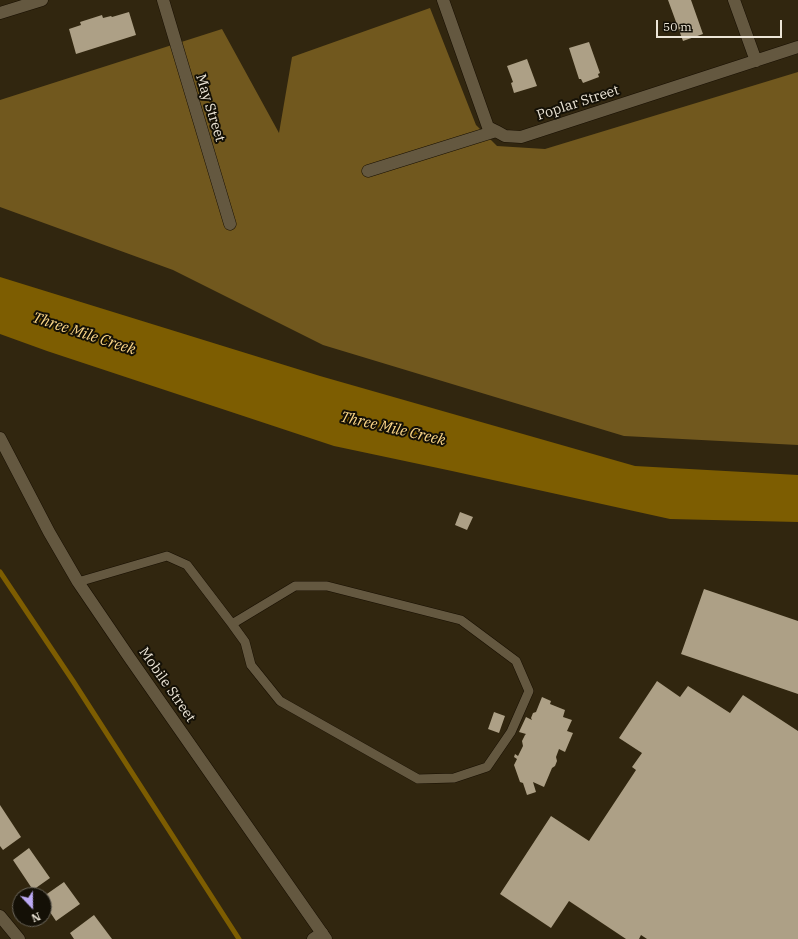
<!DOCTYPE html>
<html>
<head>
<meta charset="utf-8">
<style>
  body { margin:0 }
  #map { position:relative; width:798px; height:939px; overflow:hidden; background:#31260f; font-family:"IBM Plex Serif",serif }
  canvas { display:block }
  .north { position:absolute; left:12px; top:887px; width:40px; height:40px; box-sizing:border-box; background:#141006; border:1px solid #6a655a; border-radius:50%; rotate:158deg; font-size:11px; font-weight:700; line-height:16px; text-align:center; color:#ece5d7 }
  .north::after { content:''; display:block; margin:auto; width:14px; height:18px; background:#bcaaf5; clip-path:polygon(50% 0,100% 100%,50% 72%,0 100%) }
  .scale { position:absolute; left:656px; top:20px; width:126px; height:18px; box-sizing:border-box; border:2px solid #ece5d7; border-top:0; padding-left:5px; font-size:12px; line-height:14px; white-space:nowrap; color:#ece5d7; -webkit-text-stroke:3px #141006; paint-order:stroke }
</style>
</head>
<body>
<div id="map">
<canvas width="798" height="939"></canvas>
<div class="north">N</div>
<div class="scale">50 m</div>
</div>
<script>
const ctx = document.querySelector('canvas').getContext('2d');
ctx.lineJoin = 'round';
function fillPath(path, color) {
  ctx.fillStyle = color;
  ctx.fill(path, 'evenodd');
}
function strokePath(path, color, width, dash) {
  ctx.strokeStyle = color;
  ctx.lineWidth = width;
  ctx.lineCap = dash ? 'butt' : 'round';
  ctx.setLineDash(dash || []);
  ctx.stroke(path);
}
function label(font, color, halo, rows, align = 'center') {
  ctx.font = font + ' "IBM Plex Serif",serif';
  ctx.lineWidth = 4;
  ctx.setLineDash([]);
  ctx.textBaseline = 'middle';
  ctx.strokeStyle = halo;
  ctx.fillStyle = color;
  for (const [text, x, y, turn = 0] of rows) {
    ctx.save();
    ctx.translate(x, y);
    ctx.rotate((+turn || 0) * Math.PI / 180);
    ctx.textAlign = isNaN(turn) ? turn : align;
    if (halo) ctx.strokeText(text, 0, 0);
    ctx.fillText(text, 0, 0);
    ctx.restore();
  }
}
fillPath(new Path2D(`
  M430,8L476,125L497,146L545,149L798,72V445L624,436L323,345L173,270L0,207V100L222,29L279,133L292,57Z`), '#71581e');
fillPath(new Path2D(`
  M0,277L320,376L635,466L798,475V522L670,519L452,471L334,446L47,351L0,334Z`), '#7d5d01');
strokePath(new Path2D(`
  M0,572L73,681L239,939`), '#7d5d01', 5);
fillPath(new Path2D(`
  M668,0H691L703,34L683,41Z
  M129,12L136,35L76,54L69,29L81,25L80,22L102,15L103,18L111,16L112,17Z
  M589,42L600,73L598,74L599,77L583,83L581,79H579L569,48Z
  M527,59L537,86L514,93L511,83L513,82L507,66Z
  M460,512L473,517L467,530L455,525Z
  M704,589L798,621V694L681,654Z
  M657,681L680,697L688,686L730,713L743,695L798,731V939H647L641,935L639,939H626L569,901L551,928L500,894L551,816L589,841L636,770L632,767L642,753L619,738Z
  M542,697L551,701L550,704L565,710L563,717L572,720L567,731L573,733L565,752L559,749L556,757L557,761L555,766L552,768L544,787L533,782L536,792L527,795L523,783L520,782L514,765L517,759L514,757L515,754L518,756L523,746L522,741L525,735L526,734L519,732L526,717L532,720L531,718L533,713L536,712Z
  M494,712L505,716L499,733L488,729Z
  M0,805L21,837L3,850L0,846Z
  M29,848L50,878L33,890L13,860Z
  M64,882L80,904L56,921L44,903V896Z
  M94,915L112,939H74L70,933Z`), '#ada086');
const lane = new Path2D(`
  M78,582L167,556L187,565L232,624
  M295,586H327L461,620L516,661L529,691L511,732L487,767L454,778L418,779L280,701L251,665L245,642L232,624Z`);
const street = new Path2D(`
  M163,0L230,224
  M443,0L488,127L496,131
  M734,0L756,61
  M0,13L42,0
  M368,171L496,131L505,136L521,137L798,47
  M0,916L19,939
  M313,939L322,933`);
const secondary = new Path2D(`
  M0,438L49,532L78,582L129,657L326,939`);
strokePath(lane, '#180f00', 10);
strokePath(street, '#180f00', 13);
strokePath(secondary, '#180f00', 13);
strokePath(lane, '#645840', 9);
strokePath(street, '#645840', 12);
strokePath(secondary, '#645840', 12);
label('14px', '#ece5d7', '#141006', [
  ["Poplar Street",578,103,-18],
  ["May Street",210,108,73],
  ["Mobile Street",167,685,55]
]);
label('italic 15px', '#fcd789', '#141006', [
  ["Three Mile Creek",84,334,18],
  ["Three Mile Creek",393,429,13]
]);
</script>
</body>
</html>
